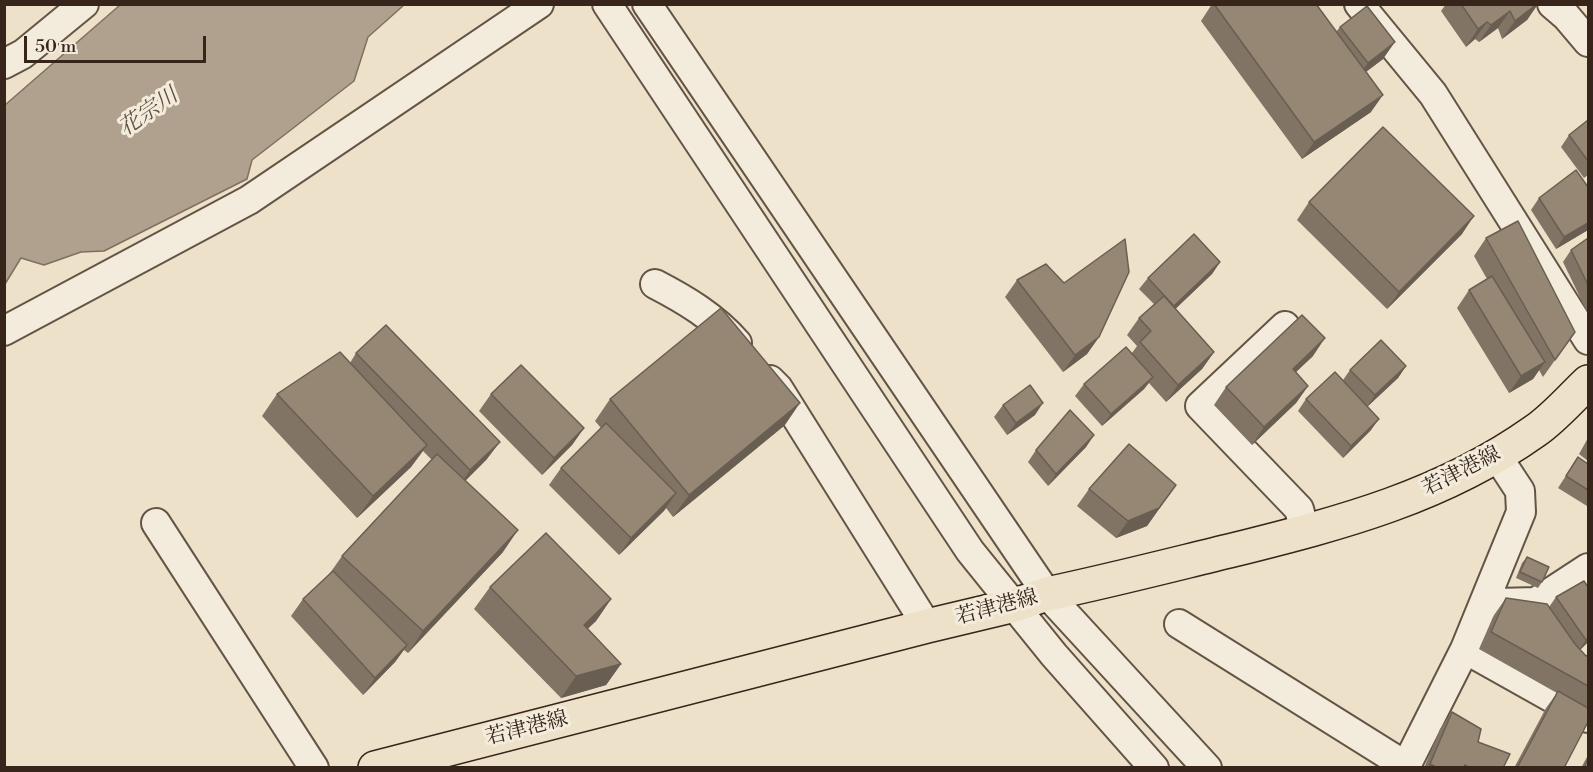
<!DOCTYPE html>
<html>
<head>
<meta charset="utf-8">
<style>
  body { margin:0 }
  #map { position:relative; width:1593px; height:772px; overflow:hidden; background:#ede2c9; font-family:"Libre Bodoni",serif }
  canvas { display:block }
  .frame { position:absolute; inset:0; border:6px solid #37241b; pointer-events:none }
  .scale { position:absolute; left:24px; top:36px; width:182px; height:27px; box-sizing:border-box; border:3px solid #37241b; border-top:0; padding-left:8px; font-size:18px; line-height:21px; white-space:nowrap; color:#37241b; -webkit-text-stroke:4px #f3ecdc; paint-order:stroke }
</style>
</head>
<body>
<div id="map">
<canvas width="1593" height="772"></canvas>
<div class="frame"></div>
<div class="scale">50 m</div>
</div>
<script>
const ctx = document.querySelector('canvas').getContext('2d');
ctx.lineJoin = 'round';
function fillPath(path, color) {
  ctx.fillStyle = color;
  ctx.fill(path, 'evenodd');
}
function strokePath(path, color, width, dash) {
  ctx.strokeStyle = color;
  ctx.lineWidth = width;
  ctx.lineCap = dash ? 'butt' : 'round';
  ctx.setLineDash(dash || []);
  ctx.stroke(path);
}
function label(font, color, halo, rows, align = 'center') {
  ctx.font = font + ' "Libre Bodoni","Noto Serif JP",serif';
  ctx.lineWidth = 6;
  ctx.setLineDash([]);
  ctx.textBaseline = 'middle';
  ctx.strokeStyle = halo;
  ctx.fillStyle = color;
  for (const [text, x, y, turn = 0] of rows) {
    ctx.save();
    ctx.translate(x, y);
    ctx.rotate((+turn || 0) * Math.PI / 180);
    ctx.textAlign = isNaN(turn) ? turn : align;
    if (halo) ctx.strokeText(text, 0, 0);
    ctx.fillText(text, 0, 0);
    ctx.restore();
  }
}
const water = new Path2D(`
  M120,5H404L368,37L354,81L252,160L247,179L104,251L81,252L44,265L21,258L5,284V105Z`);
fillPath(water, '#afa18e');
strokePath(water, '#7f6f60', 1.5);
const minor = new Path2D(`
  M607,4L970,551L1054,655L1154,768
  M647,4L1047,594L1207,768
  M1359,4L1433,94L1588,340
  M1552,4L1566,16L1588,42
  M4,64L23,54L84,4
  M655,284C686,300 714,317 737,343
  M1285,326L1200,406L1299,509L1305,532
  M4,331L249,200L539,4
  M770,380L778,388L927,626
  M156,523L314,768
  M1497,603L1536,602L1588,568
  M1179,624L1406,766
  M1465,649L1588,718
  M1405,768L1465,649L1521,512L1520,491L1497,456`);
const major = new Path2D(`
  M375,768L927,626L1015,605L1047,594C1109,581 1171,565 1233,550C1341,523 1442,497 1535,431C1554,418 1571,398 1588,382`);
strokePath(minor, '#645446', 32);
strokePath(major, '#37241b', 36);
strokePath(minor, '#f3ecdc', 28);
strokePath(major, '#ede2c9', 33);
fillPath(new Path2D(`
  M1212,4H1316L1336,32L1340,27L1383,59L1366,72L1371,112L1302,159L1201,21Z
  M1446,4H1538L1527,20L1502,39L1498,28L1479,42L1475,39L1466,47L1441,11Z
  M1588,120V175L1584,178L1561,147L1569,135Z
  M1588,186V230L1556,249L1531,210L1539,198Z
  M1309,202L1462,234L1387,309L1297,220Z
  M1486,238L1575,332L1543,377L1539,370L1533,379L1509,393L1457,308L1469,290L1487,279L1474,256Z
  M1588,238V314L1563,262L1571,250Z
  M1220,262L1212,274L1175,309L1214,352L1202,369L1166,402L1149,383L1144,389L1102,426L1075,396L1084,384L1132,353L1137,346L1127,335L1139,318L1154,304L1139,289L1148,278Z
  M1017,280L1099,337L1087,354L1063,372L1005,297Z
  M356,353L487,459L465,481L503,552L408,653L404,650L395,662L363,695L291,616L303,599L328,576L342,556L432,460L423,451L411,467L357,518L262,416L277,394L350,363Z
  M1313,356L1296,372L1308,386L1296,403L1252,445L1214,405L1226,387Z
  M1406,366L1398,378L1368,406L1371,430L1343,458L1298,411L1306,399L1343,380L1350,370Z
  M491,394L584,428L572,445L542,475L479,411Z
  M610,399L785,425L673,517L666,508L619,555L549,485L561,468L601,428L595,421Z
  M1003,405L1035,415L1007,435L994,417Z
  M1094,435L1086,447L1048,486L1028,462L1036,450Z
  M1588,438V461L1579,454Z
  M1578,457L1588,464V504L1587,506L1558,488Z
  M1176,485L1147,526L1116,538L1077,506L1089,489Z
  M1527,557L1542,582L1538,588L1516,578L1522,563Z
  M490,587L611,599L596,621L587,629L621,664L606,685L561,698L474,609Z
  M1588,587V642L1580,650L1586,656L1588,655V722L1564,768H1514L1546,708L1557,693L1479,649L1494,615L1506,598L1549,607L1556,597Z
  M1452,712L1478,742L1503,768H1424L1440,729Z
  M1588,755V768H1581Z`), '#817465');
fillPath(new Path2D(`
  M1537,4H1538L1527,20L1502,39L1515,21Z
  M1510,11L1498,28L1479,42L1491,25Z
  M1487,22L1475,39L1466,47L1478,29Z
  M1395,42L1383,59L1355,80L1368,63Z
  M1383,95L1371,112L1302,159L1314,142Z
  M1474,216L1462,234L1387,309L1399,292Z
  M1588,223V230L1556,249L1564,237Z
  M1220,262L1212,274L1166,318L1174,306Z
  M1099,337L1087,354L1063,372L1075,355Z
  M1325,338L1313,356L1281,386L1293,369Z
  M1214,352L1202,369L1166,402L1178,385Z
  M1545,362L1533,379L1509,393L1521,376Z
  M1406,366L1398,378L1367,407L1375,395Z
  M1153,377L1144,389L1102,426L1111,414Z
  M1308,386L1296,403L1252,445L1264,427Z
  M800,403L785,425L673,517L689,495Z
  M1043,403L1035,415L1007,435L1016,423Z
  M1379,419L1371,430L1343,458L1351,446Z
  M584,428L572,445L542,475L554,458Z
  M1094,435L1086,447L1048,486L1056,474Z
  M500,442L487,459L458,488L470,470Z
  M427,445L411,467L357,518L373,496Z
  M1176,485L1147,526L1116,538L1128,521Z
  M676,493L664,511L619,555L631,538Z
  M518,530L503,552L408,653L423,631Z
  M611,599L596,621L569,647L584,625Z
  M1588,638V642L1578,652L1586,640Z
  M407,645L395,662L363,695L375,678Z
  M621,664L606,685L561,698L576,676Z
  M1430,764L1438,768H1428Z`), '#695e52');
const building = new Path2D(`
  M1214,4H1316L1383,95L1314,142Z
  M1461,4H1537L1515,21L1510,11L1491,25L1487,22L1478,29Z
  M1367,6L1395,42L1368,63L1340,27Z
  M1588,120V161L1569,135Z
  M1383,127L1474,216L1399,292L1309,202Z
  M1576,170L1588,187V223L1564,237L1539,198Z
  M1518,221L1575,332L1555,360L1486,238Z
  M1194,234L1220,262L1174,306L1148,278Z
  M1588,238V285L1571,250Z
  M1125,239L1129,272L1099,337L1075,355L1017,280L1046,264L1064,283Z
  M1492,276L1545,362L1521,376L1469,290Z
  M1164,296L1214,352L1178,385L1140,342L1151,331L1139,318Z
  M721,308L800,403L689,495L610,399Z
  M1302,315L1325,338L1293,369L1308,386L1264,427L1226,387Z
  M386,325L500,442L470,470L356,353Z
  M1381,340L1406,366L1375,395L1350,370Z
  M1126,347L1153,377L1111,414L1084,384Z
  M340,352L427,445L373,496L277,394Z
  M521,365L584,428L554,458L491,394Z
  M1335,372L1379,419L1351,446L1306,399Z
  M1030,385L1043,403L1016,423L1003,405Z
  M1070,410L1094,435L1056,474L1036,450Z
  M606,423L676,493L631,538L561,468Z
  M1129,444L1176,485L1159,508L1128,521L1089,489Z
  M437,454L518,530L423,631L342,556Z
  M1578,457L1588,464V490L1566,476Z
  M546,533L611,599L584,625L621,664L576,676L490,587Z
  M1527,557L1549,567L1542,582L1520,572Z
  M333,571L407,645L375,678L303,599Z
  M1584,581L1588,587V638L1586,640L1556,597Z
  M1506,598L1547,604L1575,644L1586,656L1588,655V686L1491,632Z
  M1558,691L1588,708V722L1564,768H1517Z
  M1452,712L1481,729L1478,742L1510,754L1503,768H1470L1465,765L1464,768H1438L1430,764Z
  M1588,759V768H1584Z`);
fillPath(building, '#968775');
strokePath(building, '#695e52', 1.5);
label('21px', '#37241b', '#f3ecdc', [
  ["若津港線",1462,472,-27],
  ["若津港線",997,608,-15],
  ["若津港線",527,729,-14]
]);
label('italic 22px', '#615043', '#f3ecdc', [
  ["花宗川",149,113,-35]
]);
</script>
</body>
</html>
